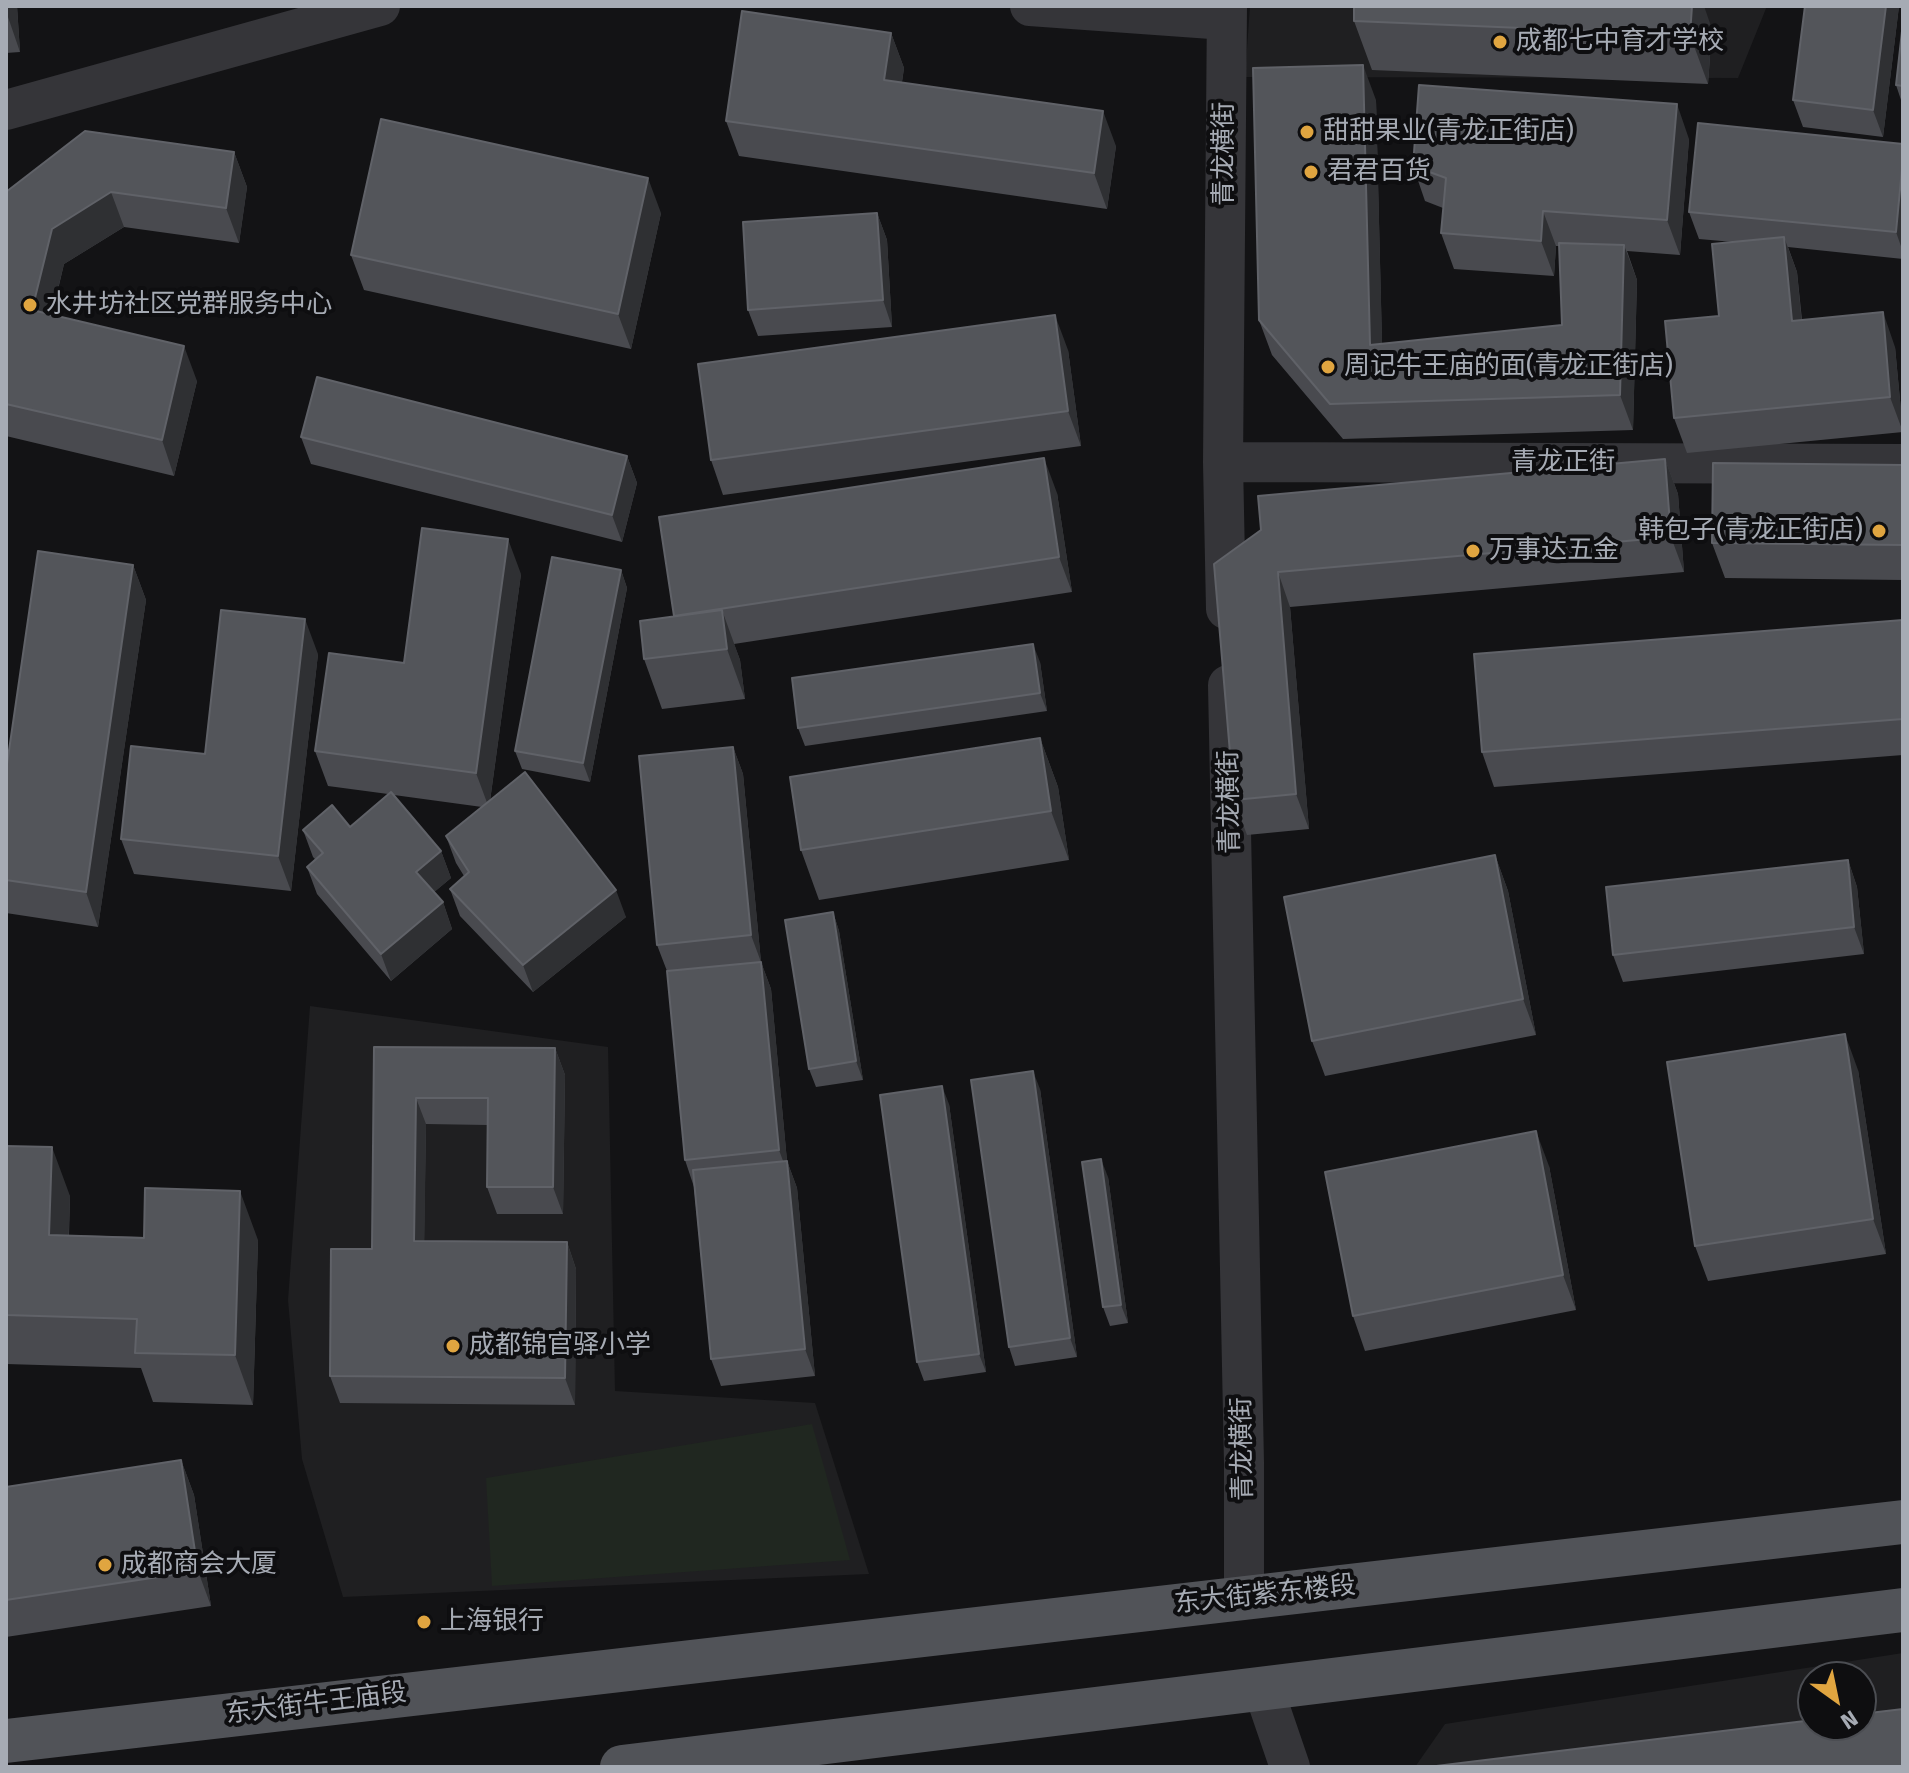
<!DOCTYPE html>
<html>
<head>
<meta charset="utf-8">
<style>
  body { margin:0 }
  #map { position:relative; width:1909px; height:1773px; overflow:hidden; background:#131315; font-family:"Fira Sans",sans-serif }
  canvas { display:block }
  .frame { position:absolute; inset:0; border:8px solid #a6abb4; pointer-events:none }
  .north { position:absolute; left:1797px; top:1661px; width:80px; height:80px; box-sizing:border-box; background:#0e0e10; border:2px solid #4b4d52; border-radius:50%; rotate:147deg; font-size:22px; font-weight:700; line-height:32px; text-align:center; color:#a6abb4 }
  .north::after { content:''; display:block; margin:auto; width:28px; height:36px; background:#e0a540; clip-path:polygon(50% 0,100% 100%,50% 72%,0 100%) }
</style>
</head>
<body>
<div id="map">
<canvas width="1909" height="1773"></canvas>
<div class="frame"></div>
<div class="north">N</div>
</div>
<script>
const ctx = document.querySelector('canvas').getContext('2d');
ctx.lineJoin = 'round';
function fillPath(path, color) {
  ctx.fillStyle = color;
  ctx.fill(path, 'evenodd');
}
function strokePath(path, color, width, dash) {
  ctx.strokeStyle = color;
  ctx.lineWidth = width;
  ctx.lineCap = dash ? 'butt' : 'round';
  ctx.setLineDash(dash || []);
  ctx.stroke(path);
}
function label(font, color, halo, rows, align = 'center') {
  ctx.font = font + ' "Fira Sans","Noto Sans SC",sans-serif';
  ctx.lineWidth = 8;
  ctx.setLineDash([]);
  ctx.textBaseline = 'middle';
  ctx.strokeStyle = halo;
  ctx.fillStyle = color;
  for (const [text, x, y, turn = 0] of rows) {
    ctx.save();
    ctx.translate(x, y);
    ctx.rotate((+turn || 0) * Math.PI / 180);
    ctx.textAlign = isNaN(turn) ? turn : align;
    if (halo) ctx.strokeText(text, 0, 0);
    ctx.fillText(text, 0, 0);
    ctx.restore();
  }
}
fillPath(new Path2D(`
  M1250,6H1767L1738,78L1245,77Z
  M310,1006L608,1047L615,1391L815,1403L869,1574L343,1597L302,1459L288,1300Z
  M1903,1653V1767H1415L1445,1724ZM1813,1677H1861V1725H1813Z`), '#1f1f21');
fillPath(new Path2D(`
  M812,1424L850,1560L492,1586L486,1478Z`), '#202720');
strokePath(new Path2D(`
  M1030,6L1226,20
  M6,110L380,6
  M1223,462L1903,464
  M1226,609L1223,462L1227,6
  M1228,685L1244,1463V1597
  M1263,1688L1290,1767`), '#353539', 40);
strokePath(new Path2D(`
  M6,1741L1903,1522
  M622,1767L1903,1610`), '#515358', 44);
fillPath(new Path2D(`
  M6,6H17L20,52L6,53Z
  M1805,6H1899L1883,137L1803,127L1793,100Z
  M1354,21L1712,29L1708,84L1372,70Z
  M1903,22V106L1896,85Z
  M891,33L904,68L902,82L1116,146L1107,209L739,156L726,121Z
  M1376,100L1382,344L1562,325L1559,246H1556L1554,276L1454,269L1441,233L1443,208L1425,201L1413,166L1689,139L1680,255L1627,251L1637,280L1633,430L1343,439L1272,355L1259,320Z
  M1903,144V259L1788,247L1797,272L1802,320L1895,347L1903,432L1687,453L1674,418L1719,316L1733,242L1699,239L1689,212Z
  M234,152L247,187L239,243L124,227L64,264L52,315L197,381L174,476L6,436V192Z
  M661,213L631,349L364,290L351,255Z
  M877,213L887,240L892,327L758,336L748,310Z
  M1068,350L1081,446L723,495L711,460Z
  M301,437L627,456L637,483L622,542L311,464Z
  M1665,459L1678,494L1684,572L1290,607L1309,829L1247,835L1234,800L1214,564Z
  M1903,465V580L1725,578L1712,543Z
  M1057,493L1072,592L734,644L740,660L745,699L662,709L644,659L674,616Z
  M133,565L146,600L98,927L6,913V771Z
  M621,570L627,588L590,782L522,769L515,751Z
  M521,574L490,801L626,917L533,992L460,916L450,889L464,876L456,863L446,836L482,807L394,795L441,851L451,878L434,892L443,902L452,929L391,981L317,894L307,867L315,859L313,857L303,830L350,827L388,794L328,786L315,751L404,663Z
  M1903,620V755L1494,787L1482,752Z
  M318,654L291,891L134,874L121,839L205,754Z
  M1040,662L1047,711L805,746L798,728Z
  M1040,738L1058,787L1069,860L819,900L801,850Z
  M733,747L743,774L761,962L771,989L787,1161L797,1188L815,1376L721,1386L711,1359L694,1187L685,1160L667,971L657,945Z
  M1495,855L1508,891L1536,1035L1325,1076L1312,1041Z
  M1848,860L1857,887L1864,954L1623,982L1613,955Z
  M833,912L839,931L863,1080L816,1087L809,1069Z
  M374,1047L555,1048L565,1075L563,1214H497L487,1187V1125L426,1124L424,1242H567L576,1269L575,1405L340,1403L330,1376L372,1249Z
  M1858,1070L1886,1254L1708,1281L1695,1246Z
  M1040,1089L1077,1357L1015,1366L1009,1347Z
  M949,1104L986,1372L924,1381L917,1362Z
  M6,1146L70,1196L69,1235L258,1240L253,1405L153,1402L141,1368L6,1364Z
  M1549,1166L1576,1310L1365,1351L1353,1316Z
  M1108,1177L1128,1323L1110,1326L1103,1307Z
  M181,1460L194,1495L211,1606L6,1637V1487Z`), '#494a4f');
fillPath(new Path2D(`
  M7,6H17L20,52L8,17Z
  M1692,6H1704L1712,29L1708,84L1690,35Z
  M1886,6H1899L1883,137L1873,110Z
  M891,33L904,68L897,115L884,80Z
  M1363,65L1376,100L1383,380L1370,345Z
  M1677,104L1689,139L1680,255L1667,220Z
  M1103,111L1116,146L1107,209L1094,173Z
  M234,152L247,187L239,243L226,208Z
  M1903,158V252L1896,232Z
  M648,178L661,213L631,349L618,314Z
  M111,192L124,227L64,264L44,345L32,310L52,229Z
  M1543,211L1556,246L1554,276L1541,241Z
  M877,213L887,240L892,327L883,300Z
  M1784,237L1797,272L1805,356L1792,321Z
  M1624,245L1637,280L1633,430L1620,395Z
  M1883,312L1895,347L1903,432L1890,397Z
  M1055,315L1068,350L1081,446L1068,411Z
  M184,346L197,381L174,476L162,440Z
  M627,456L637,483L622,542L612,515Z
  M1044,458L1057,493L1072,592L1059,557Z
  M1665,459L1678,494L1684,572L1671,537Z
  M508,539L521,574L489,808L476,773Z
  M133,565L146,600L98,927L86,892Z
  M621,570L627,588L590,782L583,763Z
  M1278,572L1290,607L1309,829L1296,794Z
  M722,610L740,660L745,699L727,649Z
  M305,619L318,654L291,891L278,856Z
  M1033,644L1040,662L1047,711L1040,693Z
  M1040,738L1058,787L1069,860L1051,811Z
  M733,747L743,774L761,962L751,935Z
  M441,851L451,878L426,899L416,872Z
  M1495,855L1508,891L1536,1035L1523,999Z
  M1848,860L1857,887L1864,954L1854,927Z
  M616,890L626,917L533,992L523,965Z
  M443,902L452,929L391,981L381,954Z
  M833,912L839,931L863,1080L856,1061Z
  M761,962L771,989L787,1161L797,1188L815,1376L805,1349L789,1177L779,1150Z
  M1845,1034L1858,1070L1886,1254L1873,1219Z
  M555,1048L565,1075L563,1214L553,1187Z
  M1033,1071L1040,1089L1077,1357L1070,1338Z
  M942,1086L949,1104L986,1372L979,1354Z
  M416,1098L426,1124L424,1268L414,1241Z
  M1536,1131L1549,1166L1576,1310L1563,1275Z
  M52,1147L70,1196L67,1284L49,1235Z
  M1101,1159L1108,1177L1128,1323L1121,1305Z
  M240,1191L258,1240L253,1405L235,1355Z
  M567,1242L576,1269L575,1405L565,1378Z
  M181,1460L194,1495L211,1606L198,1571Z`), '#2f3033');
const building = new Path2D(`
  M1354,6H1692L1690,35L1354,21Z
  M1805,6H1886L1873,110L1793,100Z
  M742,11L891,33L884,80L1103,111L1094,173L726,121Z
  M1903,22V86L1896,85Z
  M1363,65L1370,345L1562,325L1559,243L1624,245L1620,395L1330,404L1259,320L1253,68Z
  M1419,85L1677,104L1667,220L1543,211L1541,241L1441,233L1446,178L1413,166Z
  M381,119L648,178L618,314L351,255Z
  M1698,123L1903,144V158L1896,232L1689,212Z
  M85,131L234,152L226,208L111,192L52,229L32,310L184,346L162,440L6,404V192Z
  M877,213L883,300L748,310L743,222Z
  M1784,237L1792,321L1883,312L1890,397L1674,418L1665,321L1719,316L1712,244Z
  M1055,315L1068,411L711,460L698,364Z
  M317,377L627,456L612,515L301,437Z
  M1044,458L1059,557L674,616L659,517Z
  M1665,459L1671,537L1278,572L1296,794L1234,800L1214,564L1261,530L1258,496Z
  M1713,463L1903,465V545L1712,543Z
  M422,528L508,539L476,773L315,751L329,653L404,663Z
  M38,551L133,565L86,892L6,880V771Z
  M552,557L621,570L583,763L515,751Z
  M221,610L305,619L278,856L121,839L131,746L205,754Z
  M722,610L727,649L644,659L640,621Z
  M1903,620V719L1482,752L1474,654Z
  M1033,644L1040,693L798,728L792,678Z
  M1040,738L1051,811L801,850L790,777Z
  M733,747L751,935L657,945L639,756Z
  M525,772L616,890L523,965L450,889L469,872L446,836Z
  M391,792L441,851L416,872L443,902L381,954L307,867L323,853L303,830L332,805L350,827Z
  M1495,855L1523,999L1312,1041L1284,897Z
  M1848,860L1854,927L1613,955L1606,887Z
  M833,912L856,1061L809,1069L785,920Z
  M761,962L779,1150L685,1160L667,971Z
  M1845,1034L1873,1219L1695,1246L1667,1062Z
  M374,1047L555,1048L553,1187H487L488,1098H416L414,1241L567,1242L565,1378L330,1376L331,1249H372Z
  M1033,1071L1070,1338L1009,1347L971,1080Z
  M942,1086L979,1354L917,1362L880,1095Z
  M1536,1131L1563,1275L1353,1316L1325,1172Z
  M6,1146L52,1147L49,1235L144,1238L145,1188L240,1191L235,1355L135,1353L137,1319L6,1315Z
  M1101,1159L1121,1305L1103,1307L1082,1162Z
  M787,1161L805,1349L711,1359L693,1170Z
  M181,1460L198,1571L6,1600V1487Z
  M1903,1709V1767H1428L1813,1720V1725H1861V1714Z`);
fillPath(building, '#53555a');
strokePath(building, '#606268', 2);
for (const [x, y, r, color] of [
  [1500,42,8,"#e0a540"],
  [1307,132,8,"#e0a540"],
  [1311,172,8,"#e0a540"],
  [30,305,8,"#e0a540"],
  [1328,367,8,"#e0a540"],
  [1879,531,8,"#e0a540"],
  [1473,551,8,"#e0a540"],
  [453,1346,8,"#e0a540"],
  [105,1565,8,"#e0a540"],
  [424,1622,8,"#e0a540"]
]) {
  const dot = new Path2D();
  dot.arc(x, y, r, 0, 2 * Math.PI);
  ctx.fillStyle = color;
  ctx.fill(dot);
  strokePath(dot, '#0e0e10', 3);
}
label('26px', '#a6abb4', '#0e0e10', [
  ["成都七中育才学校",1516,42],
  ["甜甜果业(青龙正街店)",1323,132],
  ["君君百货",1327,172],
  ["水井坊社区党群服务中心",46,305],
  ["周记牛王庙的面(青龙正街店)",1344,367],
  ["韩包子(青龙正街店)",1863,531,"right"],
  ["万事达五金",1489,551],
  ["成都锦官驿小学",469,1346],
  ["成都商会大厦",121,1565],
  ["上海银行",440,1622]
], 'left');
label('26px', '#a6abb4', '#0e0e10', [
  ["青龙横街",1225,154,-90],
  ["青龙正街",1563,463],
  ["青龙横街",1230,802,-91],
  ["青龙横街",1243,1449,-91],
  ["东大街紫东楼段",1265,1595,-6],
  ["东大街牛王庙段",316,1704,-7]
]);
</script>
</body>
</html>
